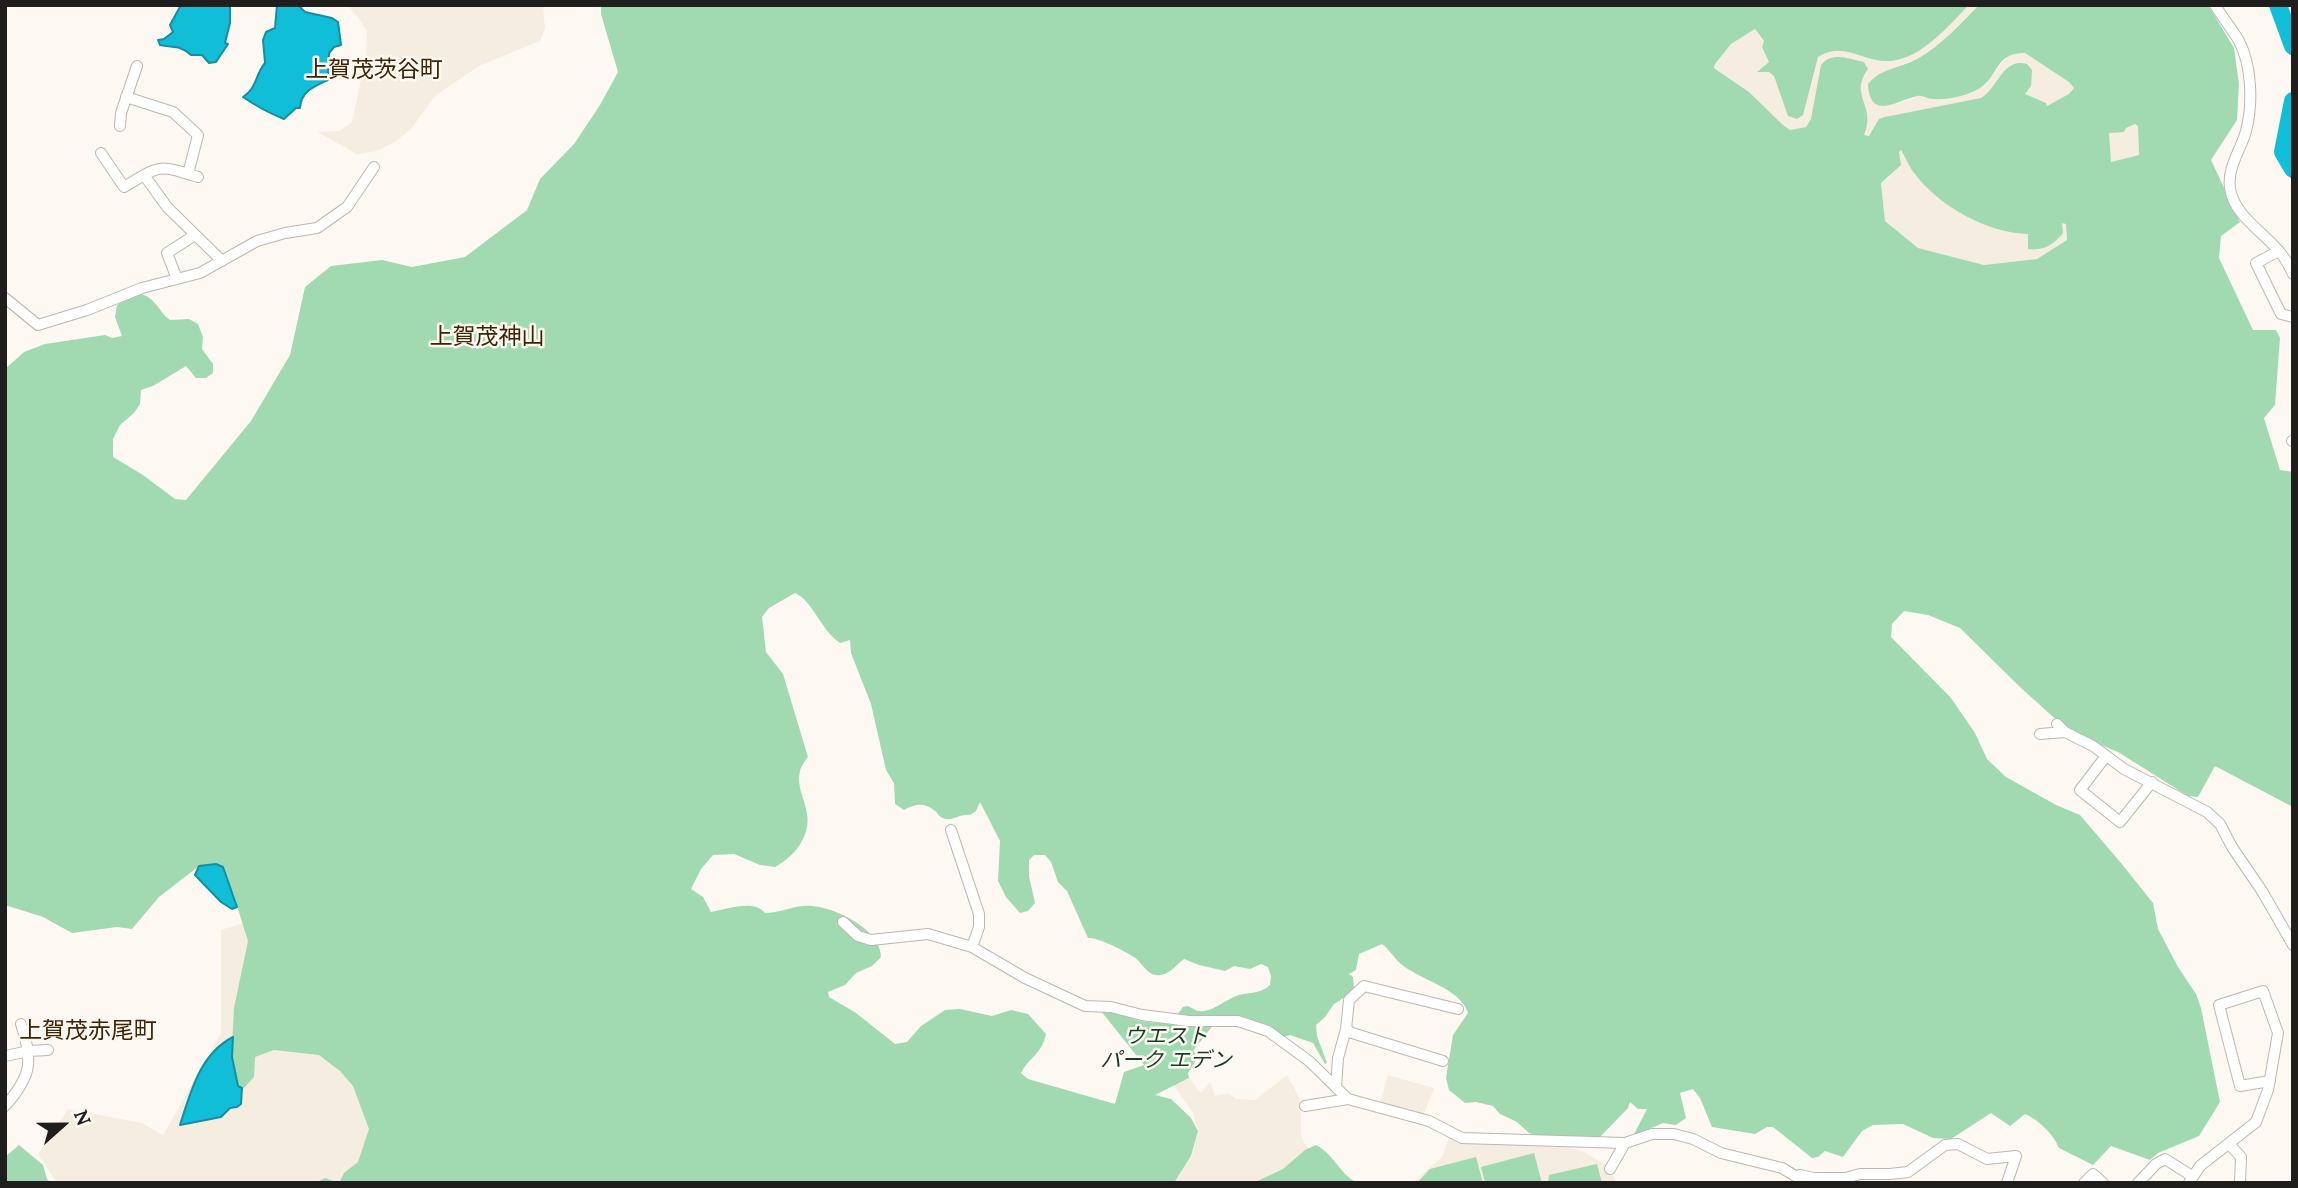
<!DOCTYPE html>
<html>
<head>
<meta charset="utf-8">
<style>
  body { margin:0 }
  #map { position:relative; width:2298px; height:1188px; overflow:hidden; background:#fdf9f2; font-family:Lora,serif }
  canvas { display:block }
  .frame { position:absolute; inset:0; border:7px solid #201e1c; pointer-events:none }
  .north { position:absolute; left:28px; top:1090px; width:70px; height:70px; -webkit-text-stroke:5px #fdf9f2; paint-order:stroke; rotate:69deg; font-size:19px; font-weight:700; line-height:28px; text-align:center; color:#201e1c }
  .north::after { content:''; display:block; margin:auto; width:24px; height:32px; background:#201e1c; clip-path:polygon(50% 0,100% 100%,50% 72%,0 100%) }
</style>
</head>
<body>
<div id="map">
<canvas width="2298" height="1188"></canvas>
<div class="frame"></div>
<div class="north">N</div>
</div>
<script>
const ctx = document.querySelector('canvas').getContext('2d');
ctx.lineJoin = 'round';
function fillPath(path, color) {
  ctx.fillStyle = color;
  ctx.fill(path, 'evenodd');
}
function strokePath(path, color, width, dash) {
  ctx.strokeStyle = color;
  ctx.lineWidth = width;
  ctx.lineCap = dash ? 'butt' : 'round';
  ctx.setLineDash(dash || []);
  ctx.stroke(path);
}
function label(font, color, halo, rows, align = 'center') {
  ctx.font = font + ' Lora,"Noto Sans JP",serif';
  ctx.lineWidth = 5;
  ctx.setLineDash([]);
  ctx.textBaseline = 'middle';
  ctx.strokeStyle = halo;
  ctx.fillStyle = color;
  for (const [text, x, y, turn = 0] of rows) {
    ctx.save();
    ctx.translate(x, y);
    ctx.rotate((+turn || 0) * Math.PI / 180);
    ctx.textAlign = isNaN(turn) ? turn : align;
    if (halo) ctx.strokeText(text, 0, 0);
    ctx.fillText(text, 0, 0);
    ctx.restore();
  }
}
fillPath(new Path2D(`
  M347,5H543L545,28L540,41L479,66L435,96L411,129L396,141L377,151L357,154L317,132L340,131L352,122L366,56L367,31L358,17Z
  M1969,5H1979L1940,44L1916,59L1884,71L1898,104L1918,96L1984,86L2009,54L2025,53L2138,126L2139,155L2111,162L2066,224L2067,240L2037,259L1984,265L1918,248L1885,221L1881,182L1890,177L1877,136L1861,135L1811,119L1806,127L1790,130L1783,125L1749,92L1715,68V64L1731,44L1755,29L1761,39L1767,43L1818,57L1827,51L1838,50L1852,52L1870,59L1890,61L1923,48Z
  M266,916L592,1183H57L38,1154L68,1109L142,1123L163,1135L221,1033V930Z
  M1287,1075L1301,1101V1133L1303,1141L1309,1149L1283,1169L1253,1183H1174L1192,1156L1198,1131L1193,1113L1174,1086L1189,1078L1201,1093L1210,1082L1215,1096L1228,1093L1236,1099L1255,1100Z
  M1388,1075L1434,1088L1424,1114L1380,1103Z
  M1449,1137L1458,1143L1569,1147L1582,1151L1613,1169L1615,1183H1412L1442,1157Z`), '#f5eddf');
fillPath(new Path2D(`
  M601,5H1969C1948,26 1922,58 1891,61C1863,63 1844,40 1818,57L1803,115L1797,119L1788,116L1774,76L1769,72H1757L1769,62L1762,47L1764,41L1755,29L1731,44L1715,64L1714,68L1749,92L1783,125L1790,130L1806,127L1811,119L1821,65C1832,51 1849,59 1864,62L1868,69C1848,96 1877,105 1864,135L1869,136L1879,119L1885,117L1981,98C1998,88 2003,57 2027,64L2032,70L2031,86L2025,94L2046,103L2047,106L2069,94L2074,88L2069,82L2025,53C1994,53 2000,75 1980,88C1967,96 1948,100 1933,99C1927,99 1923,95 1917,96C1896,101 1870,121 1868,84C1881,68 1900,68 1917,59C1942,45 1959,25 1979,5H2208L2234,48L2239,84L2237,120L2211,160L2240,222L2221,236L2219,258L2253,330H2276L2280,338L2275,405L2264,418L2280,470L2293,472V807L2215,766L2198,797L2188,796L2118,752L2070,732L2021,688L1960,628L1928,615L1904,611L1892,624L1891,637L1951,698L1975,733L1987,759L2006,777L2056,805L2080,815L2121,863L2153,903L2158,929L2178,967L2196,994L2201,1008L2220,1102L2199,1136L2158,1153L2150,1160L2111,1146L2093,1165L2059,1148C2054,1135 2039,1120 2025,1114L2010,1126L1991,1113L1951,1139L1933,1138L1903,1124L1873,1125L1862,1131L1843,1157L1825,1151L1818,1157L1812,1158L1773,1127H1767L1755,1134L1712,1127L1700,1098L1693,1089L1680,1093L1686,1118L1676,1125L1663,1123L1633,1136L1647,1109H1638L1630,1102L1628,1108L1597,1140L1537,1136L1529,1133L1517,1122L1500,1114L1493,1106L1476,1102L1465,1103L1449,1090L1446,1078L1453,1035L1468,1013C1460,988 1420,980 1401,964C1394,958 1390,950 1382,944L1359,954L1356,970L1349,974L1353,977L1354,988L1350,994L1334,1004L1325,1017L1316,1025L1317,1036L1327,1063L1325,1064L1313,1043L1290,1035L1284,1037L1208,1019L1178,1014L1183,1007L1188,1006C1194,1009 1197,1012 1204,1011C1217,1009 1226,999 1239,995C1251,992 1260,994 1270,985L1271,976L1268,967L1261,964L1250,969L1234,966L1225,971L1199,965L1184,959C1176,965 1168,977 1156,975C1146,974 1142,962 1134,957C1125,951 1098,937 1088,938L1067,891L1058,882L1051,862L1045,855H1034L1029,860V876L1035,903L1028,911L1020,913L1006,897L998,881L1000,841L980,802L976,811L970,815C961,813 951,822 943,818C939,817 938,813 935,811C924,802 915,804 904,810L895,804L894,783L886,770L871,704L851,653L850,640L840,643C821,630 812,600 795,593L769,608L762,617L766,652L783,674L808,757C805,761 801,766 800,771C796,786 805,799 807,814C811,836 794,857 775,867L760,865L734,854L713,855L701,869L691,889L703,897L711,912C727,909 754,899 765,913C779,913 790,907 803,906C829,903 882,929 881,957L872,966L856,973L845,985L828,992L829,997L856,1013L895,1044L907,1042L921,1026L945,1010L960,1009L992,1016L1011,1010L1028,1014L1046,1034C1042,1054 1030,1056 1021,1073L1028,1079L1115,1104L1124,1072L1144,1065L1101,1011C1115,1009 1127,1018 1140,1021C1164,1025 1190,1024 1214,1024L1193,1051L1199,1056L1188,1073L1189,1078L1155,1095L1171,1099L1191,1118L1198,1131L1191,1156L1174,1183H315L325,1178L339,1183L344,1173L358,1162L369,1129L353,1086L340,1071L319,1055L274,1050L255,1057L254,1077L244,1088L238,1087L231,1064L234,1008L248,941L233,893L199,866L159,897L132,929L117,927L72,933L43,917L5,905V369L24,352L45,344L105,335L112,338L122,336L115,317L117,305L138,293C156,297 157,310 170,320L189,319L198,324L203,337L202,349L213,364V373L206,378H196L186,366L153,386L141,390L140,404L134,413L120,425L113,439V457L143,475L175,499L186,500L251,421L290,355L305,287L331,266L382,260L412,267L465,257L527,210L540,179L574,144L600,105L618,72L601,14ZM2135,124L2138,126L2139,155L2111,162L2109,133L2124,132L2126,128ZM1901,150C1906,158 1909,167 1915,174C1939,206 1987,233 2028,234V249C2044,251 2053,245 2063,233L2062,223L2066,224L2067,240L2037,259L1984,265L1918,248L1885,221L1881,183L1901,165L1899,152Z
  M19,1145L43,1165L47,1179L51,1183H5V1157Z
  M1316,1145C1333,1153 1341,1176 1358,1183H1253L1283,1169L1305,1150Z
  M1534,1153L1542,1183H1485L1481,1167Z
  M1476,1157L1483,1183H1417L1430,1169Z
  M1597,1164L1602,1183H1548L1549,1175Z`), '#a1dab0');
const water = new Path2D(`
  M181,5H230V23L225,43L228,44L216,62L209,63L202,55H191C181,45 173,48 160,45L158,40L164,39L173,32L170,25Z
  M277,5H298L305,12L332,18L338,22L341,45L334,47L329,53L328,80C315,86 301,91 300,108H296L284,119C269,113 256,106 243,97C257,88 255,75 265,63L263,40L266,32L275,28Z
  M216,864L223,867L237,907L232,909L221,902L195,875L199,866Z
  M233,1037L232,1057L238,1086L242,1088L241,1104L237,1107L230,1108L221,1117L180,1125C191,1091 200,1054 233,1037Z`);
fillPath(water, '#11bed7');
strokePath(water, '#168e9f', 2);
strokePath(new Path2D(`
  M2278,5L2293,46
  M2293,101L2283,152L2293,169`), '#11bed7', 18);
const minor = new Path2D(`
  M2215,5C2222,17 2232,29 2239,41C2252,66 2253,104 2246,131C2241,150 2227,167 2230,188C2234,217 2266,233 2282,255C2287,261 2290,268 2293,274
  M126,97L173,112L198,135L188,174
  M120,126L121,113L137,66
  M101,153L124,187C161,165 156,164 198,177
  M144,175L167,207L222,261
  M2279,251L2256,263L2281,314L2293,317
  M177,279L167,253L195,235
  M5,298L38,325L87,310L142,288L200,273L257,241L285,233L317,228L347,207L374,167
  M2292,441H2293
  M2057,724L2065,732L2093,746L2124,769L2207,812L2220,824L2232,847L2262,891L2293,945
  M2040,734L2065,732
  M2106,756L2080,790L2120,822L2152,782
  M951,830L979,914V927L972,947L1025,978L1085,1006L1111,1007L1142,1015L1189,1021H1238L1268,1031L1309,1061L1348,1099L1429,1121L1462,1138L1625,1143L1652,1134H1674L1693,1139L1721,1153L1782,1168L1807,1183
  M843,922L858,936L871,940L928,934L972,947
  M1346,1029L1352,1033L1443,1061
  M5,1056L29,1051L48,1050
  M1336,1087L1338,1058L1346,1029L1349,1000L1364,986L1458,1009
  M5,1106C32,1076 33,1061 21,1024
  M1305,1106L1348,1099
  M2229,1144L2241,1157L2240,1183
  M1610,1169L1625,1143
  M1800,1175L1814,1178H1846L1860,1174H1890L1908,1172L1945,1145L1958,1144L1987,1159L2016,1156L2007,1183
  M2084,1183L2093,1174L2103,1183
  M2138,1183L2156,1164L2165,1159L2192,1176
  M2189,1183L2200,1166L2256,1122L2268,1090L2278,1033L2263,991L2219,1005L2240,1086L2270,1081`);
strokePath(minor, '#bbb8b1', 12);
strokePath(minor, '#fff', 10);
label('italic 21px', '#163c23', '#fdf9f2', [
  ["ウエスト",1166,1037],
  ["パーク エデン",1166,1061]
]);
label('23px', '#3e2403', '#fdf9f2', [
  ["上賀茂茨谷町",374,70],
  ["上賀茂神山",487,337],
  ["上賀茂赤尾町",88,1031]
]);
</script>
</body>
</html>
